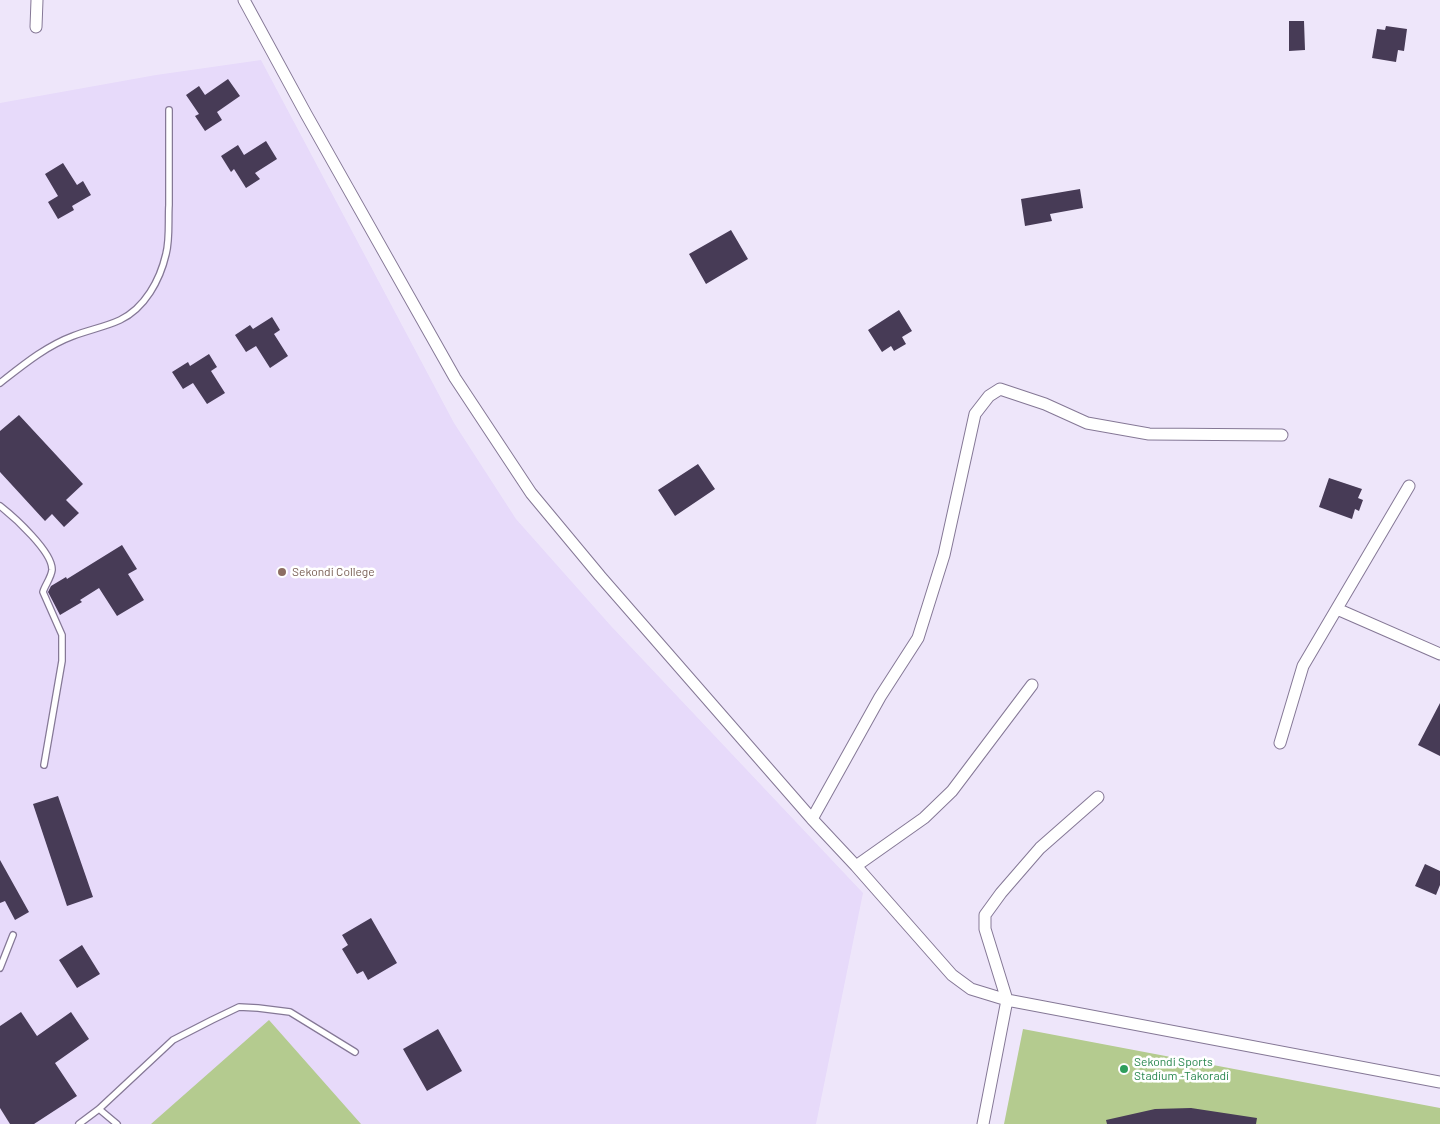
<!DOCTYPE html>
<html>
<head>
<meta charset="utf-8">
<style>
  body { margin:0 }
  canvas { display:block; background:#eee6fa }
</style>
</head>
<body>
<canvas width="1440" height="1124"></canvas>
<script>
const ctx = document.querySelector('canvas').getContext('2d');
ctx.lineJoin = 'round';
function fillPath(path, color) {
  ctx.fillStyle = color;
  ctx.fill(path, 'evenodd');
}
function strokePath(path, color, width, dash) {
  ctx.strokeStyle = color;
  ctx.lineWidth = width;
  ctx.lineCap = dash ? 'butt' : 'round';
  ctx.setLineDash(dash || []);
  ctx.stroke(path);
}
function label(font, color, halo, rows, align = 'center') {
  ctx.font = font + ' Barlow,sans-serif';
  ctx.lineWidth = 5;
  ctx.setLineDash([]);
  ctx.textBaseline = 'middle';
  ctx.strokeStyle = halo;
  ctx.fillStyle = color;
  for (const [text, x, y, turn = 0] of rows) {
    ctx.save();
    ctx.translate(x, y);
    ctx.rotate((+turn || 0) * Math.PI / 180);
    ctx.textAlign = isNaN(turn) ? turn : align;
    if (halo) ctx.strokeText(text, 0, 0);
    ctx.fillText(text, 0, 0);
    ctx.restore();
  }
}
fillPath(new Path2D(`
  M261,60L454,423L516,519L611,626L863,893L816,1124H0V103L156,75Z`), '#e7dafa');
fillPath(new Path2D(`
  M269,1020L361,1124H151Z
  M1023,1029L1440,1108V1124H1004Z`), '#b4cb8f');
fillPath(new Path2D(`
  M1289,21H1304L1305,50L1289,51Z
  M1386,26L1407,29L1404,51L1398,50L1396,62L1372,58L1377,29L1385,30Z
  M228,79L240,96L217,112L222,120L205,131L195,116L199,114L186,95L199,86L205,95Z
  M266,141L277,159L255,173L260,179L246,188L234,169L231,172L221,156L238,145L244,155Z
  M63,163L77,185L83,181L91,195L72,206L74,210L58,219L48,202L58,196L45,174Z
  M1080,189L1083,208L1050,214L1052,221L1025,226L1021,199Z
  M731,230L748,259L706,284L689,254Z
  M899,310L912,331L902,337L906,344L894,351L891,346L882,352L868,330Z
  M272,317L280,330L274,334L288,356L270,368L256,346L246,352L235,335L250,325L253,329Z
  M209,354L217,367L211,371L225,393L207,404L193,383L183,389L172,372L188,362L190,366Z
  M19,415L83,484L66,500L79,513L64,527L52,514L45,521L0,472V431Z
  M698,464L715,489L675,516L658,490Z
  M1329,478L1362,489L1358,498L1363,500L1359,511L1355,509L1352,519L1319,507Z
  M122,545L137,569L128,574L144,600L117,616L99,588L80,600L82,602L60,615L48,592L51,586L66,577L67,579Z
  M1440,703V756L1418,745Z
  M58,796L93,897L67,906L33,804Z
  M0,860L29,912L15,920L5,901L0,903Z
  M1425,864L1440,871V885L1436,895L1415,886Z
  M371,918L397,963L368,980L363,971L357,974L342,949L348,945L342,935Z
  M82,945L100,974L77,988L59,960Z
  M21,1012L37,1036L71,1012L89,1039L55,1063L77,1096L34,1124H10L0,1108V1026Z
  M438,1029L462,1071L427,1091L403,1049Z
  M1191,1108L1257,1118L1256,1124H1107L1106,1120L1155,1109Z`), '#473b56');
const service = new Path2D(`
  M0,383C23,365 46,346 73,336C88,330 105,327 120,320C145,308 160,280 166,254C170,239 168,220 169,205C169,173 169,141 169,110
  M0,506C14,517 53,552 52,570C51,578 45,585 43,592L62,635V661L44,765
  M0,968L13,935
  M99,1109L117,1124
  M79,1124L99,1109L173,1040L212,1020L239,1007L258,1008L290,1012L355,1052`);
const minor = new Path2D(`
  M244,0L306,114L455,378L531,493L600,576L812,819L856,866L952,975L971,989L1007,1000L1440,1082
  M36,27L37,0
  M1337,609L1440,654
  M1280,743L1303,666L1409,486
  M812,819L880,697L918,638L944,555L975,414L989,396L1000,389L1045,404L1087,423L1149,434L1282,435
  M856,866L924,818L952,791L1032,685
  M983,1124L1007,1000L985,929V915L1001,893L1040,848L1098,797`);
strokePath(service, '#857896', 8);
strokePath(minor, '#857896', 13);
strokePath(service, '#fff', 5.5);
strokePath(minor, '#fff', 11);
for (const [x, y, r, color] of [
  [282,572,5,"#8d6e63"],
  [1124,1069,5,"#2e9e5b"]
]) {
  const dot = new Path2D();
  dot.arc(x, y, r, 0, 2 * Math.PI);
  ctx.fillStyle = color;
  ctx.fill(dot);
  strokePath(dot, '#fff', 2);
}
label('12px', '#785e54', '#fff', [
  ["Sekondi College",292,572]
], 'left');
label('12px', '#27864d', '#fff', [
  ["Sekondi Sports",1134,1062],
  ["Stadium -Takoradi",1134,1076]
], 'left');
</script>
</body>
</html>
